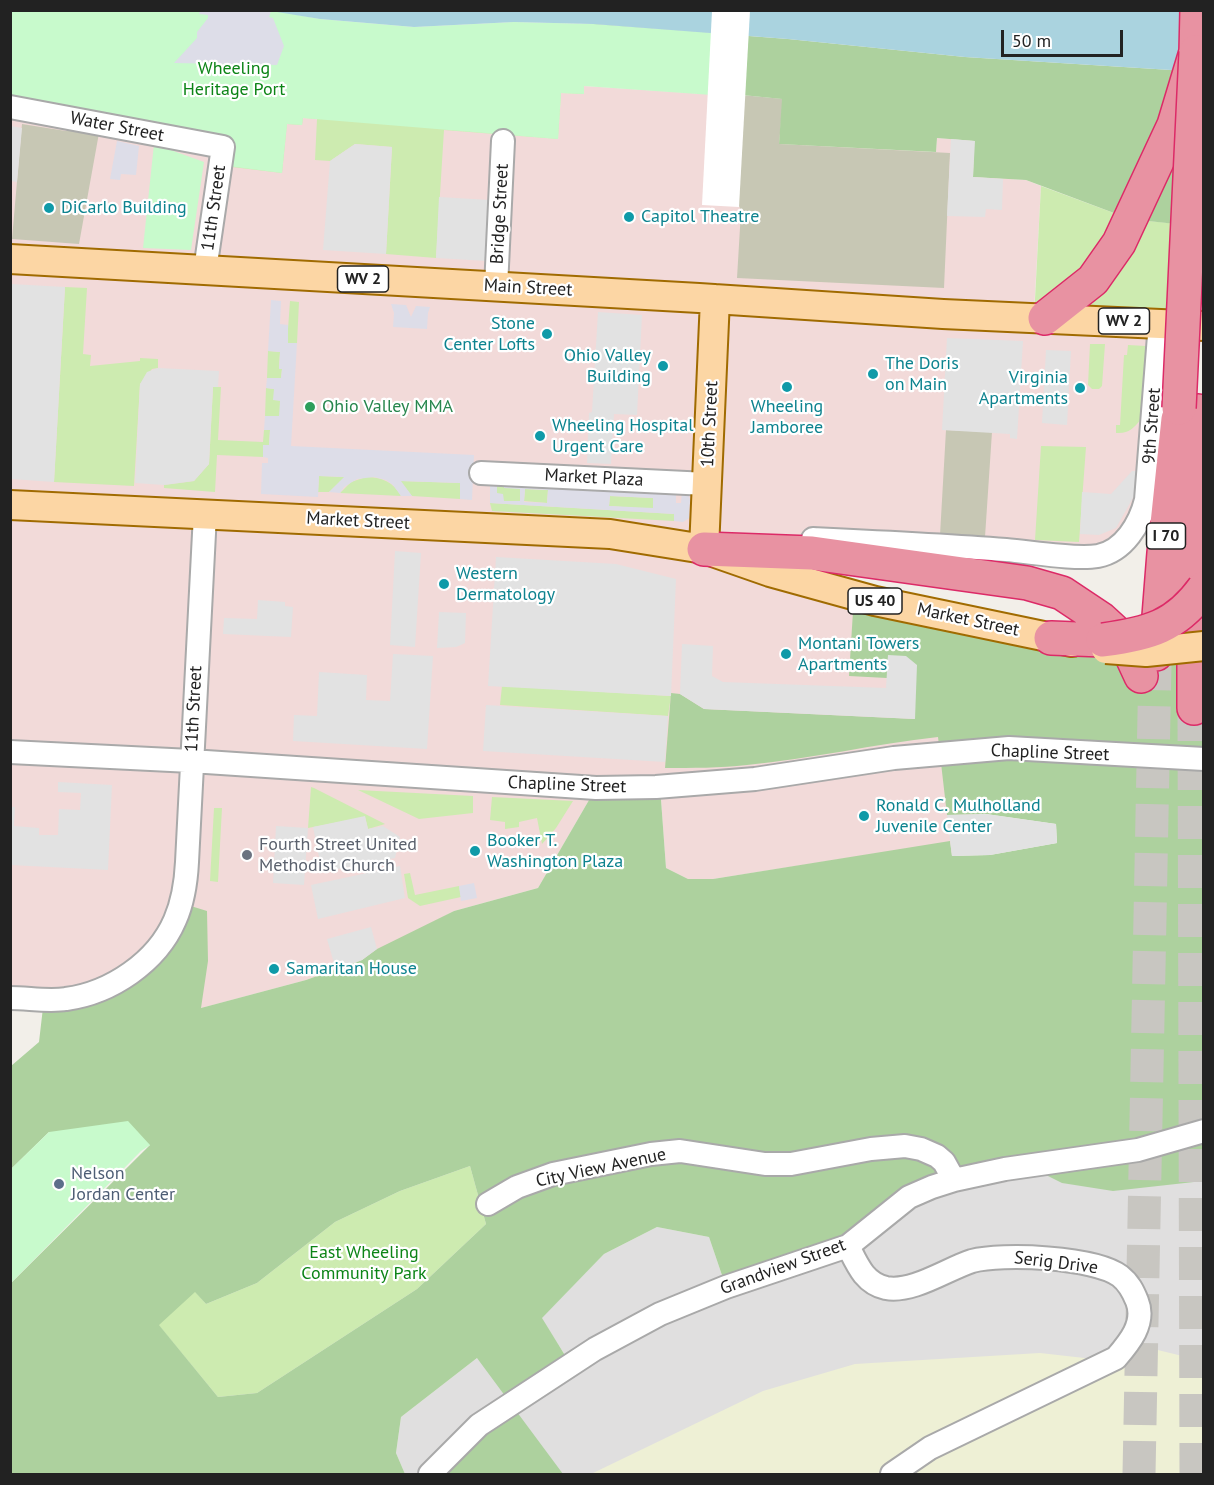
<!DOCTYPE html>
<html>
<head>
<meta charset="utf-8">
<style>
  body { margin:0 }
  #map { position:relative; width:1214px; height:1485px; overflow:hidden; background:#f2efe9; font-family:"PT Sans",sans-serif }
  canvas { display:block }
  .frame { position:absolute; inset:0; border:12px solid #222; pointer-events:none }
  .scale { position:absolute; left:1001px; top:30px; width:122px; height:27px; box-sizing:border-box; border:3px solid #222; border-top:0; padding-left:8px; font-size:18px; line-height:21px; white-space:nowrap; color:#222; -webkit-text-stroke:4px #fff; paint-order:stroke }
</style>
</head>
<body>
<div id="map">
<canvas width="1214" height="1485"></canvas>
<div class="frame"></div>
<div class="scale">50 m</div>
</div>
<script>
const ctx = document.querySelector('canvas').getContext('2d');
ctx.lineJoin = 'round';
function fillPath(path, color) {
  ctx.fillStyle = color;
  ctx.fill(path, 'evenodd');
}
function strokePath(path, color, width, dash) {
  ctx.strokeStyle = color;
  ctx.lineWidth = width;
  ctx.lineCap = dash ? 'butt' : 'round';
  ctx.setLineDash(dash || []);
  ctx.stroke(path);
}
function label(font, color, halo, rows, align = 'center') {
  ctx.font = font + ' "PT Sans",sans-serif';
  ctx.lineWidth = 4.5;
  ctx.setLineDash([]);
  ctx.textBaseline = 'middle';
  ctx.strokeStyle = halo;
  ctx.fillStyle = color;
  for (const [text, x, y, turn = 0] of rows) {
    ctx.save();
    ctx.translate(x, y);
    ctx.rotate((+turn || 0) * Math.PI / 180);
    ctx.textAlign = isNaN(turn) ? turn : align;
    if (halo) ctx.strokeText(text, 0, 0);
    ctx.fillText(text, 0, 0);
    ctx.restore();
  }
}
fillPath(new Path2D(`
  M1203,1133L1204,1449L1190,1474H405L396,1453L401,1417L477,1358L571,1364L541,1318L604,1254L657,1227L709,1237L726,1287L909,1197Z`), '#e0dfdf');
fillPath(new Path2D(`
  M584,86L783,99L779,144L936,152L937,138L975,141L973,177L1026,180L1041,186L1034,312L1158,316L1149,475L1118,548L723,545L1084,656L952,856L950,842L713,879H688L666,868L660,786L596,788L538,888L454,911L362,960L306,980L194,1010L11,998V107L223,147L221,165L281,172L287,124L303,118L558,139L561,93L583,94Z`), '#f2dad9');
fillPath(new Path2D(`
  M742,95L783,99L779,144L950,153L944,288L737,278L741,211L732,187Z
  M22,124L66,131L76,128L99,133L79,244L12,239Z
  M946,430L992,432L985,537L940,535Z`), '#c7c7b4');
fillPath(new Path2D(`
  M1129,1343L1203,1361V1449L1190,1474H591L763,1391L855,1364L1040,1353L1111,1361Z`), '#eef0d5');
fillPath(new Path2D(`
  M200,10L584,83V94L561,93L558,139L444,130L436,258L386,254L392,147L355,144L330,161L315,160L317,119L303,118L302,125L287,124L282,173L232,167L236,140L10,11Z
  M1041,186L1130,219L1187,225L1181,324L1034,318Z
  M65,287L87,288L83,354L91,355L90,366L140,361V358L158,359V368L152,369L140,384L134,486L54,482Z
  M290,301L299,302L297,343H287Z
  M1090,344H1105L1102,386L1099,389H1092L1088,385Z
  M1128,345L1146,346L1142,418C1134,428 1129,434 1116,433V425H1120L1124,355H1127Z
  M268,351L280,352L279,368L282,369L281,379L267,378Z
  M213,387H221L218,440L263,442L264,430H270L269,445H263V457L217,455L215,492L164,488V485L194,481L209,464Z
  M266,388L274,389L280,401V417L265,416Z
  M1041,446L1086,447L1079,542L1035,540Z
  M319,476L345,477L329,492H318Z
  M366,477C381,477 394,482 401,496L340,493L351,482Z
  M400,481L461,483L460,499L412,496Z
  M497,481L521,489L520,501H503L497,493Z
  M525,489L548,490L547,503L524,501Z
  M610,496L654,498L653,509L609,506Z
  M490,503L675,514L674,521L492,511Z
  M502,686L671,696L668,716L500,705Z
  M311,787L314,788L385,824L368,829L365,817L308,828Z
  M358,790L473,796V813L419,819Z
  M492,797L573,801L556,828L542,844L537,818L519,822V827L505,829V822L490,820Z
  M214,808H222L218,882L210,881Z
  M410,873L415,895L459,886L461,897L420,906L408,898L404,874Z
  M470,1166L486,1224L417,1289L257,1393L218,1397L133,1294L165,1257L206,1304L257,1283L335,1222L400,1191Z`), '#cdebb0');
fillPath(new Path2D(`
  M593,24L788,39L965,57L1203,72V227L1130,219L1026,180L973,177L974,141L937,138L936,152L779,144L782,99L742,95Z
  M854,595L1203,646V1181L1113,1191L1062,1183L1028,1166L954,1180L881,1221L726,1287L709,1237L657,1227L604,1254L542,1318L571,1365L511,1404L563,1474H430L511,1404L477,1358L401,1417L396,1453L405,1474H11V1283L150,1145L49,1132L11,1169V1066L39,1042L44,999L131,973L181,903L207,911L208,961L201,1008L306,980L362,960L377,949L454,911L538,888L596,788L660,786L666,868L688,879H713L950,841L952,856L990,855L1057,843L1056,824L986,814L947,815L938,737C874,744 811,759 747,765C720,768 692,768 665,768L671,693L680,694L704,709L915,719L888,656L887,678L849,676ZM470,1166L486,1224L417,1289L257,1393L218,1397L159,1325L195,1292L206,1304L257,1283L335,1222L400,1191Z
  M1203,1449V1474H1190Z`), '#add19e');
fillPath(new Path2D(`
  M271,10L320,19L414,27L514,22L593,24L729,34L726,96L584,86V94L561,93L558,139L303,118L302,125L287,124L282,173L220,165L223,147L11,107L10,11Z
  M154,144L204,162L191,250L143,248Z
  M128,1121L150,1145L141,1151L11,1283V1169L49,1132Z`), '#c8facc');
fillPath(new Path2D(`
  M11,126L22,128L17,182L11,181Z
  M951,139L975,141L973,177L1003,179L1002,210L986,209L985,217L947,216Z
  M355,144L392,147L386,254L323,250L330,161Z
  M439,197L490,200L487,261L436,258Z
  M11,284L65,287L54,482L11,479Z
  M598,312L642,315L637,415L614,414L611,464L587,463L589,413L592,412Z
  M947,338L1023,341L1017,439L1010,438V434L942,430Z
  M1046,350L1071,351L1067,425L1042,423Z
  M158,368L219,371L218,387H213L209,464L194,481L164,485L135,483L140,384L147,372Z
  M1132,471H1137L1134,496L1116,528L1099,535L1080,534L1082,492L1111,494Z
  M395,551L421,553L415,647L390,645Z
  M496,557L616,564L676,579L671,696L488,686Z
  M258,600L285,602V606L293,607L291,637L223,634L224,618L257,619Z
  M439,612L466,613L465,643L463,644L456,647L437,648Z
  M682,644L713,646L712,676L723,682L886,688L888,655L906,656L917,665L915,719L704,709L680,694Z
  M393,654L433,656L427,749L293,741L294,715L317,716L319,672L367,675L366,700L390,701Z
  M486,705L668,716L665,762L483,751Z
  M58,782L112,785L108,870L11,865V807H15L14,826L39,828V835H58L59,809L80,810L81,793L58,792Z
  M986,814L1056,824L1057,843L990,855L952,856L947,815Z
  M365,816L368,829L383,826L400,837L395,858L322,872L313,827Z
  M276,826L308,828L304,885L273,883Z
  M400,866L405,898L318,919L311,885Z
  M371,927L377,949L362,960L336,970L327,939Z`), '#e2e2e2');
fillPath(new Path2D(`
  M200,11H271L269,17L273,18L284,46L277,65L174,63L197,38V32L208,18V15L199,14Z
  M117,141L139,146L136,175L121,174L120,180L110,179Z
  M271,300L281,301L280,324L288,325V343H297L291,446L474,455L472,500L460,499V483L401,481L412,496H401L393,485L386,480L374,477L357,479L344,487L340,493L329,492L344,477L319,476L318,497L261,494L262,463H268V458L263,457V445H269L270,430H264L265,416H279L280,401L273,400L274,389L266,388L267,378H281L282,369H279L280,352L268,351Z
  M391,304L406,305L411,317L416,306L430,307L428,313L427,329L393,327L394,313Z
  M497,481V493L503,494L504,501H520V489L504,488V481L676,491V503H681L682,491L687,493L690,499L689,518L683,522L674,521V514L490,503V484ZM525,489L548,490L547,503L524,502ZM610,496L653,498V508L609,506Z
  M474,883L477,898L461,901L459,886Z`), '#dddde8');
fillPath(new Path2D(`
  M271,11H1203V72L965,57L788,39L593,24L514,22L414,27L320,19Z`), '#aad3df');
fillPath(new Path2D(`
  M712,11H750L739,207L702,205Z`), '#fff');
strokePath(new Path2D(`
  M1194,708L1196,1474
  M1139,1474L1155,664`), '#c8c6c1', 33, [33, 16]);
const minor = new Path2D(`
  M10,107L223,147L205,270
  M496,287L503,141
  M481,473L707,484
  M813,539C877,542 942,545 1006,550C1031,552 1075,560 1098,556C1124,551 1140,524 1146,500L1160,323
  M10,752L191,761L596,788L656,787L755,779L894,758L1009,748L1204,759
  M10,998C28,998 49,1002 66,999C111,993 157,962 175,920C183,902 186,882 187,862L205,514
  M488,1204L517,1187L553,1174L651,1154L680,1151L765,1164H791L871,1149L905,1146L921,1149L937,1156L944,1162L954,1180
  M848,1246C857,1264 864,1283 886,1288C913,1293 947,1269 972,1261C1002,1253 1095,1257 1120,1276C1129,1283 1133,1291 1137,1301C1146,1323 1129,1343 1116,1358L930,1448L892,1474
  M430,1474L479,1425L595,1349L660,1314L726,1287L848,1246L909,1197L932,1187L954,1180L1005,1169L1138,1150L1204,1131`);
const major = new Path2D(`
  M10,259L699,298L943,314L1204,326
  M10,505L610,534L704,549L770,572L875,601L1072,642
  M704,549L715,299`);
const highway = new Path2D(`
  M1045,318L1093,280L1119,243L1174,125L1196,52L1197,10
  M704,549L812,553L1027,583L1062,593L1101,619L1113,630L1129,650L1141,676
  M1051,638L1103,640
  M1156,654L1164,553L1178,419
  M1194,708V534L1198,411`);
strokePath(minor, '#a9a9a9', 26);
strokePath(major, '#a06b00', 32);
strokePath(highway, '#dc2a67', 36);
strokePath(minor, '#fff', 22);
strokePath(major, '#fcd6a4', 28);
strokePath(highway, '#e892a2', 33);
const majorBridge = new Path2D(`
  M1106,649L1146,652L1204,646`);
const highwayBridge = new Path2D(`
  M1179,408L1196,52
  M1103,640C1148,634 1176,627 1204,588`);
strokePath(majorBridge, '#a06b00', 32, []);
strokePath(highwayBridge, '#dc2a67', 36, []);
strokePath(majorBridge, '#fcd6a4', 28);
strokePath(highwayBridge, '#e892a2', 33);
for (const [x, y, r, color] of [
  [49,208,6,"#0f9aa8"],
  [629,217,6,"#0f9aa8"],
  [547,334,6,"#0f9aa8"],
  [663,366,6,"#0f9aa8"],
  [873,374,6,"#0f9aa8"],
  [787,387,6,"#0f9aa8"],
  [1080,388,6,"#0f9aa8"],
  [310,407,6,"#2e9e5b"],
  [540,436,6,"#0f9aa8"],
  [444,584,6,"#0f9aa8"],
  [786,654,6,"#0f9aa8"],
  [864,816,6,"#0f9aa8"],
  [475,851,6,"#0f9aa8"],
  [247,855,6,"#6b7280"],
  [274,969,6,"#0f9aa8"],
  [59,1184,6,"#5c6f8a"]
]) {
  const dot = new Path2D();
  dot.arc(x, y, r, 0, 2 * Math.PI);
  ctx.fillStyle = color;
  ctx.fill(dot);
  strokePath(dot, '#fff', 2);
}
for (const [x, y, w] of [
  [363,279,51],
  [1124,321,51],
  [1166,536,39],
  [875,601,54]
]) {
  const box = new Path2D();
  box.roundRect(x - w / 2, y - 13, w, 26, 4.5);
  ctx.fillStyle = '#fff';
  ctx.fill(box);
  strokePath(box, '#222', 1.5);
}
label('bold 16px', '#222', null, [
  ["WV 2",363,279],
  ["WV 2",1124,321],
  ["I 70",1166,536],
  ["US 40",875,601]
]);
label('18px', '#0c8416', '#fff', [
  ["Wheeling",234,69],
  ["Heritage Port",234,90],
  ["East Wheeling",364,1253],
  ["Community Park",364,1274]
]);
label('18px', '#222', '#fff', [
  ["Water Street",117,127,11],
  ["11th Street",214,208,-82],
  ["Bridge Street",500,214,-87],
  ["Main Street",528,288,3],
  ["10th Street",710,424,-87],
  ["9th Street",1152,426,-86],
  ["Market Plaza",594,478,3],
  ["Market Street",358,521,3],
  ["Market Street",968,620,12],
  ["11th Street",194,709,-87],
  ["Chapline Street",1050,753,2],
  ["Chapline Street",567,785,2],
  ["City View Avenue",601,1168,-12],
  ["Serig Drive",1056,1263,7],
  ["Grandview Street",783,1267,-20]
]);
label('18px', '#0d838f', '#fff', [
  ["DiCarlo Building",61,208],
  ["Capitol Theatre",641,217],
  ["Stone",535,324,"right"],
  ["Center Lofts",535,345,"right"],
  ["Ohio Valley",651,356,"right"],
  ["Building",651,377,"right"],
  ["The Doris",885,364],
  ["on Main",885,385],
  ["Virginia",1068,378,"right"],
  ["Apartments",1068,399,"right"],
  ["Wheeling",787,407,"center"],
  ["Jamboree",787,428,"center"],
  ["Wheeling Hospital",552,426],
  ["Urgent Care",552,447],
  ["Western",456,574],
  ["Dermatology",456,595],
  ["Montani Towers",798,644],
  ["Apartments",798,665],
  ["Ronald C. Mulholland",876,806],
  ["Juvenile Center",876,827],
  ["Booker T.",487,841],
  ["Washington Plaza",487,862],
  ["Samaritan House",286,969]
], 'left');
label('18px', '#27864d', '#fff', [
  ["Ohio Valley MMA",322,407]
], 'left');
label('18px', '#5b616d', '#fff', [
  ["Fourth Street United",259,845],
  ["Methodist Church",259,866]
], 'left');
label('18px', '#4e5e75', '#fff', [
  ["Nelson",71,1174],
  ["Jordan Center",71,1195]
], 'left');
</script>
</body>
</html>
